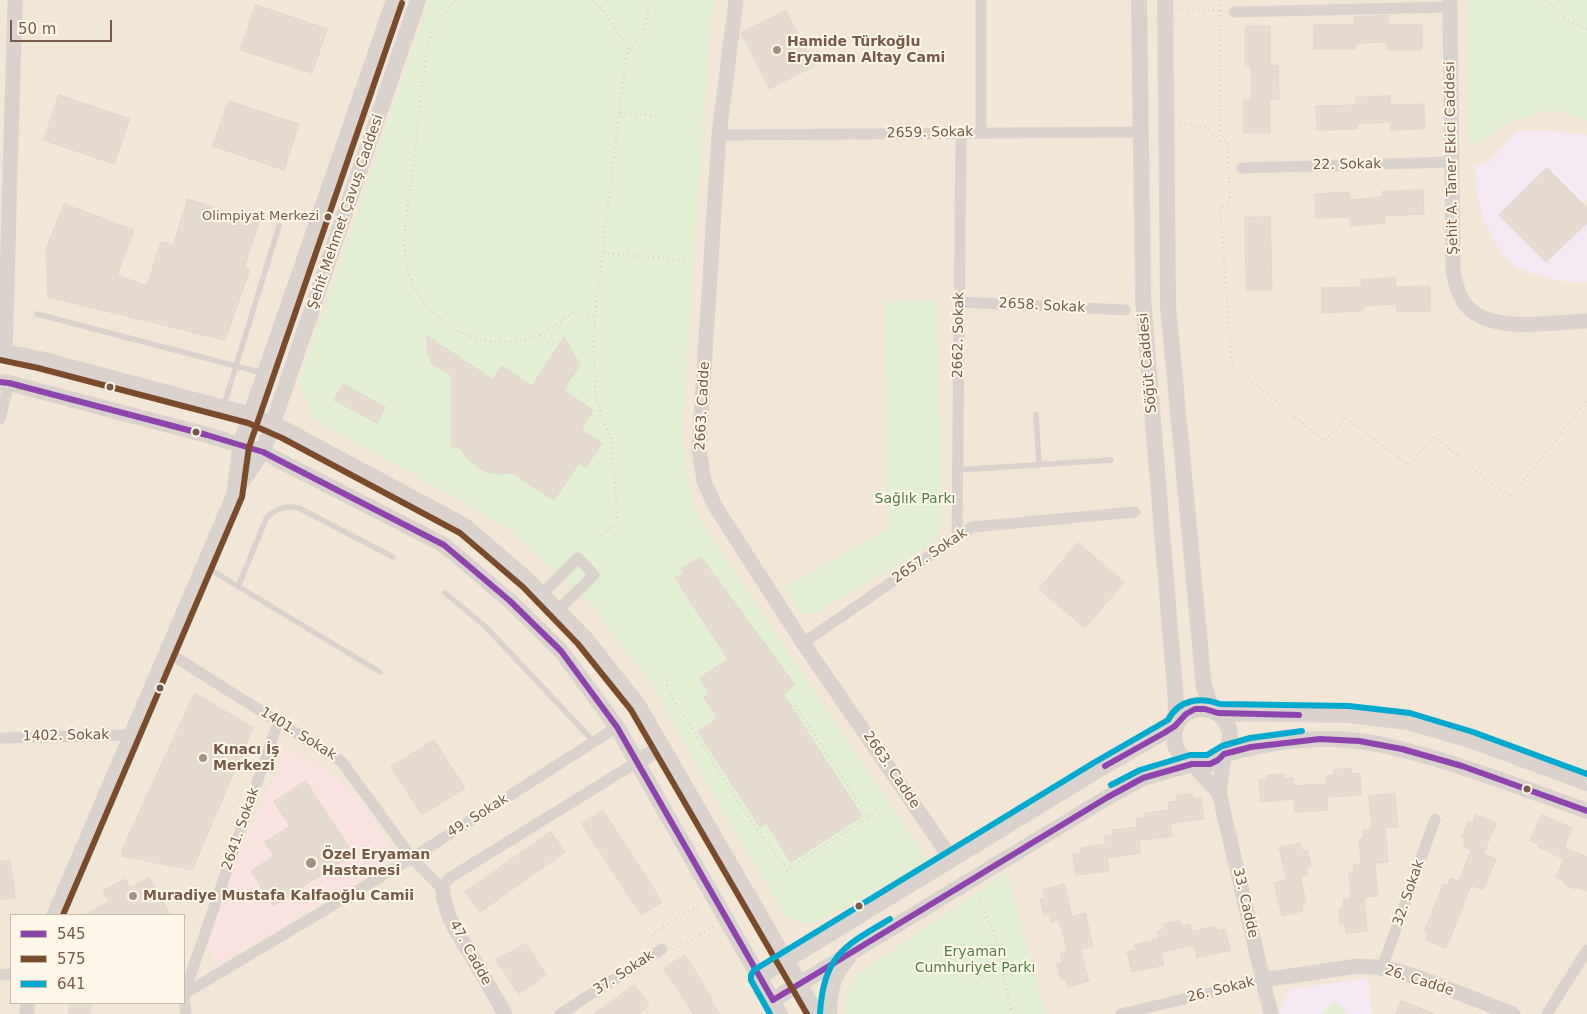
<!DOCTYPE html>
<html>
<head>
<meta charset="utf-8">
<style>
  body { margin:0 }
  #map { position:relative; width:1587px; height:1014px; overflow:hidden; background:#f8f3e9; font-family:"DejaVu Sans",sans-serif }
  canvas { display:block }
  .legend { position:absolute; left:10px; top:914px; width:175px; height:90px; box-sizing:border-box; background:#fff8ea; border:1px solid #c9b9a9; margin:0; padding:6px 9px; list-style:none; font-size:15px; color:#775a47 }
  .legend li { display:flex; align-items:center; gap:10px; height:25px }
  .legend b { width:25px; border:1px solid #c9b9a9 }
  .scale { position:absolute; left:10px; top:20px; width:102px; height:22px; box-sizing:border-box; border:2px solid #775a47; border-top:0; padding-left:6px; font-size:15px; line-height:18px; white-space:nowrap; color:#775a47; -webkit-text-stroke:4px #fff8ea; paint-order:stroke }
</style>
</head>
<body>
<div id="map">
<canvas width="1587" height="1014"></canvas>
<ul class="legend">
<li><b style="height:6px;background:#8e44ad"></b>545</li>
<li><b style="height:6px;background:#7a4b2a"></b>575</li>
<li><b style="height:6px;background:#00a9ce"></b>641</li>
</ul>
<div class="scale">50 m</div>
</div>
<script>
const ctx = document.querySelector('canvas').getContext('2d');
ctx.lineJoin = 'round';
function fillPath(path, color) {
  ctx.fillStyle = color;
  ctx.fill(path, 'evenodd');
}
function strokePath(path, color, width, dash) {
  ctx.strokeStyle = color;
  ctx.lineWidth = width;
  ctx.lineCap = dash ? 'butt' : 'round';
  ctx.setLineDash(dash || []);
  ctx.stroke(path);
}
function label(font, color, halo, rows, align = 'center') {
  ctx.font = font + ' "DejaVu Sans",sans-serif';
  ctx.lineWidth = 4;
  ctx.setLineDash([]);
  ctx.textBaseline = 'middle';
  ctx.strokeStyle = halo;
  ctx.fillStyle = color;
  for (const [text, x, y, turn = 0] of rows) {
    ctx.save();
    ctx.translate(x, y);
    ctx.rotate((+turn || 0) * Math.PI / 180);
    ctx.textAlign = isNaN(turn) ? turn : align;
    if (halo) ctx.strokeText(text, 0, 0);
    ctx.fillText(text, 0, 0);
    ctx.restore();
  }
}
fillPath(new Path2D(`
  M0,0H1587V1014H0ZM11,915H184V1003H11Z`), '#f2e6d6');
fillPath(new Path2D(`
  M1517,131H1550L1587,135V199L1579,207V216L1587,225V281L1576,283L1556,280L1530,273L1516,267L1502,254L1484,222L1477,194L1476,166L1490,161Z
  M1368,978L1372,1014H1280V1011L1290,989Z`), '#f4e9f2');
fillPath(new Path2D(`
  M287,748L338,777L373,817L397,857L218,965L208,948L232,869Z`), '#fae2e0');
fillPath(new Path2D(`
  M430,0H716L709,44L684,405C683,446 683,486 703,523L793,659L929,860L860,900L816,922L803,923L786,916L722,810L654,687L585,597L556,573L512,531L481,512L315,420L299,383Z
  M1468,0H1587V121L1554,110L1511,121L1470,149Z
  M884,301H938L942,524L937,537L927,547L816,613L809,614L801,613L784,589L888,528Z
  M1007,872L1046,1014H846C845,997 848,988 858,974Z
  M1334,1001L1348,1014H1322Z`), '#e3efd2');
const building = new Path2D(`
  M256,5L327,29L312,73L241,50Z
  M786,11L814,66L769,89L741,33Z
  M1388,16V25H1422V50H1388V42L1355,43V49H1314V25H1354V17Z
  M1246,26H1270V66L1278,65L1279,99L1269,100L1270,133H1244V100H1252L1251,66H1246Z
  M59,95L130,119L114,164L44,140Z
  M1390,96V105L1424,104L1425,129L1391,130V122L1357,124V129L1317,130L1316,106L1356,105V98Z
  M229,101L299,124L284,170L213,146Z
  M1547,168L1587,208V223L1546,262L1499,215Z
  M1423,190L1424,214L1384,216L1385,223L1351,226L1350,217L1316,218L1315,194L1349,192V200L1383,197L1382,192Z
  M188,199L259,222L244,268L250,269L225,340L48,297L46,249L64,204L134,230L117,275L147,286L161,242L173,245Z
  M1270,217L1272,290H1246L1245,218Z
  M1395,278L1396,287L1430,286V311L1397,312L1396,304L1363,306V311L1322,313V288L1362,287L1361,280Z
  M427,336L493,380L502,366L532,386L564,337L580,365L563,390L593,410L581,430L602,443L586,467L579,463L554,500L512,473L499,474L487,472L476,466L467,458L459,447H452V376L430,362L432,358L428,356Z
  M343,384L385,407L377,423L334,400Z
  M1078,543L1124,582L1085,628L1039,589Z
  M701,557L795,685L783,694L862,816L791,862L766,823L760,827L698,731L718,718L704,697L709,694L700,678L728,659L675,578L684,573L682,569Z
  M195,693L253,728L192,870L122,856V850Z
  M434,740L465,788L422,815L391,767Z
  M1351,769V774L1360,773L1361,795L1327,797L1328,810L1295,812L1294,799L1261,802L1259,780L1268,779L1267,775L1284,774V779L1293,778V786L1327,784L1326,776L1335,775L1334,770Z
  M306,781L353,854L273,906L251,871L274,856L265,842L290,826L274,802Z
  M1192,794L1193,799L1201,798L1204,819L1170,823L1172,836L1139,840L1140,853L1107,858L1109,871L1076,875L1073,854L1081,853V848L1106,844L1105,836L1113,835L1112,830L1137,827L1136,819L1145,818L1144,813L1169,810L1168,802L1176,801V796Z
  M1395,794L1398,827L1385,828L1388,862L1375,863L1378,896L1364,897L1367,931L1346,933L1345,924H1340L1339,908H1344L1343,899H1351L1349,874L1354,873L1353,865L1361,864L1359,839H1364L1363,830H1372L1369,796Z
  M603,810L662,902L641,915L582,824Z
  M1476,815L1496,823L1483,854L1496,859L1483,890L1471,885L1446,948L1426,940L1429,932L1425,930L1443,884L1448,886L1451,878L1459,881L1471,850L1463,846L1467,838L1462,837L1468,822L1473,823Z
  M1542,815L1572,828L1564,847L1587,857V891L1577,887L1576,889L1564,884L1565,881L1556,877L1564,859L1538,847L1539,845L1530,841Z
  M551,832L565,852L480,912L465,892Z
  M1300,843L1302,851L1307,850L1311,866L1306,867L1308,875L1300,877L1306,902L1301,903L1303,911L1282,916L1274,883L1287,880L1279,848Z
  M10,860L15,898L0,900V862Z
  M149,877L170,915H85L109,901L103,891L125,879L130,888Z
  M1064,884L1072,917L1085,913L1093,946L1080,949L1089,981L1068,987L1066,979L1061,980L1057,964L1062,963L1060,954L1068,952L1059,920L1051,922L1049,914L1044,915L1040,899L1045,898L1043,890Z
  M1180,921L1181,926L1190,924L1191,932L1216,926L1217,931L1225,929L1230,950L1197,958L1194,945L1161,952L1164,965L1132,972L1127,952L1135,950L1134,945L1159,939L1157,931L1165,929L1164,924Z
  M526,944L546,974L519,994L496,960Z
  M685,955L712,998L710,999L720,1014H694L664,969Z
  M635,985L649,1005L637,1014H594Z
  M1401,1001L1433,1013V1014H1396Z
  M70,1003H91L90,1014H69Z`);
fillPath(building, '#e5dbd0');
strokePath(building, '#e1d6cb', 1);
strokePath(new Path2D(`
  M456,0C445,12 434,25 429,41C427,49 426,59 425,67C420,95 418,122 415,150C412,186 397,243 410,277C423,310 454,337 489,341C522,345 547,335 572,313L595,318
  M593,0L604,11L629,49
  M1221,0L1220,141H1228L1230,206H1220L1232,366L1325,441L1346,418L1409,465L1434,437L1510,497L1587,401
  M1546,0L1565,19L1587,29
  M1178,8L1220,11
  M620,113L659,116
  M1180,123L1207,128L1220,141
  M603,253L684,260
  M540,335L555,345
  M601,535L618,522L611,437L603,422L595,395L594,340L596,304L626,58C629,49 633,45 639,38C648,27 648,13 648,0
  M664,676L667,681V688L672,698L752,822L787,870L868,817L791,699
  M868,817L886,804
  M978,893L996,942L1012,1014
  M656,940L652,934L701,904
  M674,950L715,926`), '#dad2cb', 2.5, [1, 4]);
strokePath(new Path2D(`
  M37,314L263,373
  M224,405L279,226
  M1036,414L1039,465
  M957,470L1111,460
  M204,566L380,672
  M238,587L266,519C275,508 285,505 299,508L393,557
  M445,593L485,626L594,742`), '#dad2cc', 5.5);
strokePath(new Path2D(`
  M1234,12L1450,7
  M981,133V0
  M719,135L1141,132
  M1242,168L1452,162
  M959,302L1125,310
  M0,419L9,383
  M957,538L961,133
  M542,594L578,558L594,575L558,610
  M803,643L972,527L1135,512
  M167,652L342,762L412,858L443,890L446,882L451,877L637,762
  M0,738L131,735
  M1382,968L1435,819
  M0,975L11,974
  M184,994L412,858L617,727
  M184,994L278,722
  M184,997L186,1014
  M560,1014L662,949
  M1121,1014L1263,980
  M1547,1014L1587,950`), '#dad2cc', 11);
strokePath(new Path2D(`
  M736,0L719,135L699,449L704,481L715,506L803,643L952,860
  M1450,0L1453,271C1455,282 1458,294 1465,304C1489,335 1552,322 1587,321
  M5,352L15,0
  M234,493L240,445
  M1192,764L1219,793L1224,754
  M1219,793L1271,1014
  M443,890C444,915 461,939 474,960C484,978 495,996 505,1014
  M54,915L234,494L263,452
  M1263,980L1358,966L1375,967L1394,970L1423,979L1513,1014
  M27,1014L28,1003`), '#dad2cc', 15);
strokePath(new Path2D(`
  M1139,0L1143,298L1176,703L1175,726
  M1165,0L1168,306L1204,687L1209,701L1218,713
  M0,351L40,359L251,415L286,430L465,526L529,581L585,638L638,705L817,1014
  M0,382L9,383L207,435L263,452L444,545L510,601L561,651L617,727L780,1014
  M240,445L394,0
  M263,452L418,0
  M1174 737a28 28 0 1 1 56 0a28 28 0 1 1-56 0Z
  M1218,713L1349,715L1408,722L1470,740L1587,783
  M1224,754C1268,743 1314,735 1359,741C1384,744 1409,751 1433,758C1485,773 1536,793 1587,811
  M637,762L662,747
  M759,977L1100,769L1175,726
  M773,1000L1108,797L1143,778L1192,764
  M829,1014C829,990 833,976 848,958`), '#dad2cc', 16);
strokePath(new Path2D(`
  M0,382L9,383L207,435L263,452L444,545L510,601L561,651L617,727L773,1000L1108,797L1143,778L1192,764H1210L1218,760L1224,754L1251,747L1320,739L1359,741L1402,749L1462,766L1587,811
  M1105,766L1164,733L1175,726L1186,714L1195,709H1205L1218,713L1299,715`), '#8e44ad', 6);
strokePath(new Path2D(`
  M0,360L38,368L248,423L282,438L460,533L523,587L578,644L631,710L807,1014
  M63,915L242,497L249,447L402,3`), '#7a4b2a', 6);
strokePath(new Path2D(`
  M1111,785L1140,770L1190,755H1207L1222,746L1250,738L1302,731
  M770,1014L751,980V975L754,970L1095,762L1168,720C1179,699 1200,697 1220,704L1349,706L1410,713L1473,732L1587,774
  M820,1014C823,956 844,946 890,919`), '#00a9ce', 6);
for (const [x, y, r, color] of [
  [777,50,5,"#a49080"],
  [328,217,4.5,"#775a47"],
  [110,387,4.5,"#775a47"],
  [196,432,4.5,"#775a47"],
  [160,688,4.5,"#775a47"],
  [203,758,5,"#a49080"],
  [1527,789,4.5,"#775a47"],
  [311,863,6,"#a49080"],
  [133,896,5,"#a49080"],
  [859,906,4.5,"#775a47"]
]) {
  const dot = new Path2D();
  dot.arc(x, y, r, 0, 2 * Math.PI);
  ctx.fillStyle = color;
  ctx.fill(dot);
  strokePath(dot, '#fff8ea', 2);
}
label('13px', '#775a47', '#fff8ea', [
  ["Olimpiyat Merkezi",319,217]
], 'right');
label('bold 14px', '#775a47', '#fff8ea', [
  ["Hamide Türkoğlu",787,42],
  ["Eryaman Altay Cami",787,58],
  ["Kınacı İş",213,750],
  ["Merkezi",213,766],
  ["Özel Eryaman",322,855],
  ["Hastanesi",322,871],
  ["Muradiye Mustafa Kalfaoğlu Camii",143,896]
], 'left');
label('14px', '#775a47', '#fff8ea', [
  ["2659. Sokak",930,133,-1],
  ["Şehit A. Taner Ekici Caddesi",1452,158,-91],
  ["22. Sokak",1347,165,-1],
  ["Şehit Mehmet Çavuş Caddesi",346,212,-71],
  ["2658. Sokak",1042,306,3],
  ["2662. Sokak",959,335,-89],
  ["Söğüt Caddesi",1148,363,-95],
  ["2663. Cadde",703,406,-87],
  ["2657. Sokak",930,556,-34],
  ["1401. Sokak",298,734,32],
  ["1402. Sokak",66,736,-1],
  ["2663. Cadde",891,770,56],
  ["49. Sokak",478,816,-32],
  ["2641. Sokak",241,829,-71],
  ["32. Sokak",1409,893,-71],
  ["33. Cadde",1245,903,77],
  ["47. Cadde",470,953,61],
  ["37. Sokak",624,973,-33],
  ["26. Cadde",1419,981,18],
  ["26. Sokak",1221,990,-14]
]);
label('14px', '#4f7e3e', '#fff8ea', [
  ["Sağlık Parkı",915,499],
  ["Eryaman",975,952],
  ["Cumhuriyet Parkı",975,968]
]);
</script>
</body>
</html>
